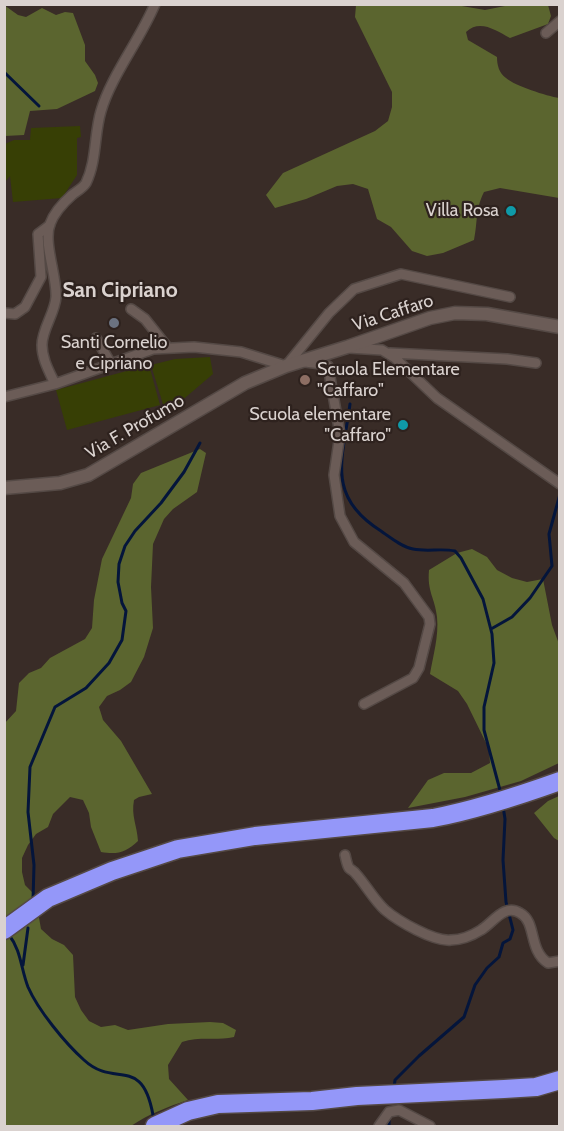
<!DOCTYPE html>
<html>
<head>
<meta charset="utf-8">
<style>
  body { margin:0 }
  #map { position:relative; width:564px; height:1131px; overflow:hidden; background:#392c27; font-family:Cabin,sans-serif }
  canvas { display:block }
  .frame { position:absolute; inset:0; border:6px solid #dad2cf; pointer-events:none }
</style>
</head>
<body>
<div id="map">
<canvas width="564" height="1131"></canvas>
<div class="frame"></div>
</div>
<script>
const ctx = document.querySelector('canvas').getContext('2d');
ctx.lineJoin = 'round';
function fillPath(path, color) {
  ctx.fillStyle = color;
  ctx.fill(path, 'evenodd');
}
function strokePath(path, color, width, dash) {
  ctx.strokeStyle = color;
  ctx.lineWidth = width;
  ctx.lineCap = dash ? 'butt' : 'round';
  ctx.setLineDash(dash || []);
  ctx.stroke(path);
}
function label(font, color, halo, rows, align = 'center') {
  ctx.font = font + ' Cabin,sans-serif';
  ctx.lineWidth = 4.5;
  ctx.setLineDash([]);
  ctx.textBaseline = 'middle';
  ctx.strokeStyle = halo;
  ctx.fillStyle = color;
  for (const [text, x, y, turn = 0] of rows) {
    ctx.save();
    ctx.translate(x, y);
    ctx.rotate((+turn || 0) * Math.PI / 180);
    ctx.textAlign = isNaN(turn) ? turn : align;
    if (halo) ctx.strokeText(text, 0, 0);
    ctx.fillText(text, 0, 0);
    ctx.restore();
  }
}
fillPath(new Path2D(`
  M80,126L81,137L77,138V175L62,198L13,202L10,176L5,182V144L14,140H30L31,128Z
  M210,357L213,374L166,414L151,365L175,359Z
  M149,365L160,405L67,430L56,390Z`), '#373f05');
fillPath(new Path2D(`
  M4,5L18,15L26,17L42,8L56,15L65,12L73,13L85,45V61L95,75L98,83L95,91L57,109L30,111L24,135L5,136Z
  M456,5L485,10L510,5H548L551,16L548,24L510,38C495,30 480,19 466,32L468,40L497,57C497,65 499,73 506,78C515,86 547,96 559,98V198L500,188L484,192C475,210 478,221 474,240L443,253L427,256L412,251L391,227L377,219L368,189L353,184L337,186L306,199L275,208L266,195L283,173L375,131L388,121L392,107V92L355,17L356,5Z
  M200,449L206,453L197,492L173,509L164,519L153,544L151,587L153,628L144,657L131,682L120,690L107,696L99,707L103,720L121,741L152,794L139,797L134,800C131,816 137,825 138,841C126,852 118,855 101,852L91,827L89,813L83,800L70,797L53,814L48,827L36,834L28,845L22,858V872L25,885L35,895L41,929L52,939L64,945L73,955L75,997L81,1010L89,1021L101,1027L115,1025L128,1030L168,1024L210,1022L223,1023L236,1030L234,1037C216,1041 199,1036 182,1042L168,1065L169,1079L188,1100C167,1107 149,1114 131,1126H5L4,724L16,711L19,683L29,673L41,668L50,658L85,639L92,628L94,600L102,559L131,498L133,484L141,473Z
  M472,549L487,557L497,570L512,578L527,582L543,579L552,625L559,644V763L521,781L465,797L408,808L428,780L444,773H471L490,763L489,749L467,704L458,691L430,674C433,656 439,636 437,617C435,598 427,592 429,570L457,553Z
  M559,796V841L554,838L534,813L548,801Z`), '#5b652f');
strokePath(new Path2D(`
  M4,72L39,106
  M350,404C343,458 325,496 381,531C391,538 402,547 413,549C428,552 441,548 455,551L461,558L483,599L492,634L494,663L484,707V730L501,794
  M491,629L512,617L530,598L552,566L549,534L560,494
  M33,900L34,865L28,812L30,767L55,707L86,688L109,663L122,640L126,611L122,603L118,582L119,564L125,546L135,531L161,503L184,472L200,443
  M9,935C21,950 21,969 28,987C38,1010 65,1043 84,1060C115,1089 142,1054 153,1115
  M23,965L28,928
  M394,1088L395,1080L419,1056L464,1017L475,985L487,968L499,957L503,943L510,939L513,930L506,902L503,860L505,819L503,806
  M389,1126V1118`), '#04153b', 3);
const minor = new Path2D(`
  M546,33L560,21
  M131,309L145,319L168,348
  M4,313L15,314L25,307L41,277L38,234L50,225
  M96,338L111,364
  M349,348L382,350L395,358L437,398L560,484
  M390,353L507,359L536,363
  M305,362L322,364L328,366L340,434L334,475L340,516L354,542L404,583L429,617L430,624L419,668L413,678L364,704
  M55,384C49,371 42,359 42,345C42,329 55,313 56,297C57,276 43,243 50,224C54,213 64,202 72,195C77,191 83,188 86,183C97,160 94,134 101,111C111,76 140,40 155,4
  M4,397L55,384L153,349L194,347L241,352L286,366L329,313L354,289L401,274L510,297
  M345,855C346,859 347,865 349,868C351,870 354,871 356,874C366,885 374,900 385,910C398,921 434,942 451,940C461,940 473,935 481,930C493,923 504,903 520,913C537,922 528,950 548,963L560,961
  M379,1126L389,1112L399,1110L430,1126`);
const tertiary = new Path2D(`
  M4,488L60,483L88,475L245,383L286,366L347,347L430,318L455,313L487,314L560,327`);
const motorway = new Path2D(`
  M4,930L48,898L112,871L178,849L255,836L433,818C476,810 518,796 560,781
  M155,1126L188,1111L218,1104L312,1101L357,1096L504,1089L536,1087L560,1080`);
strokePath(minor, '#544945', 12);
strokePath(tertiary, '#544945', 15);
strokePath(motorway, '#544945', 21);
strokePath(minor, '#6b5c57', 9);
strokePath(tertiary, '#6b5c57', 12);
strokePath(motorway, '#9497f9', 18);
for (const [x, y, r, color] of [
  [511,211,6,"#0f9aa8"],
  [114,323,6,"#6b7280"],
  [305,380,6,"#8d6e63"],
  [403,425,6,"#0f9aa8"]
]) {
  const dot = new Path2D();
  dot.arc(x, y, r, 0, 2 * Math.PI);
  ctx.fillStyle = color;
  ctx.fill(dot);
  strokePath(dot, '#2e221e', 2);
}
label('18px', '#dad2cf', '#2e221e', [
  ["Villa Rosa",499,211],
  ["Santi Cornelio",114,343,"center"],
  ["e Cipriano",114,364,"center"],
  ["Scuola Elementare",317,370,"left"],
  ["\"Caffaro\"",317,391,"left"],
  ["Scuola elementare",391,415],
  ["\"Caffaro\"",391,436]
], 'right');
label('18px', '#dad2cf', '#2e221e', [
  ["Via Caffaro",393,313,-18],
  ["Via F. Profumo",135,427,-30]
]);
label('bold 21px', '#dad2cf', '#2e221e', [
  ["San Cipriano",120,291]
]);
</script>
</body>
</html>
